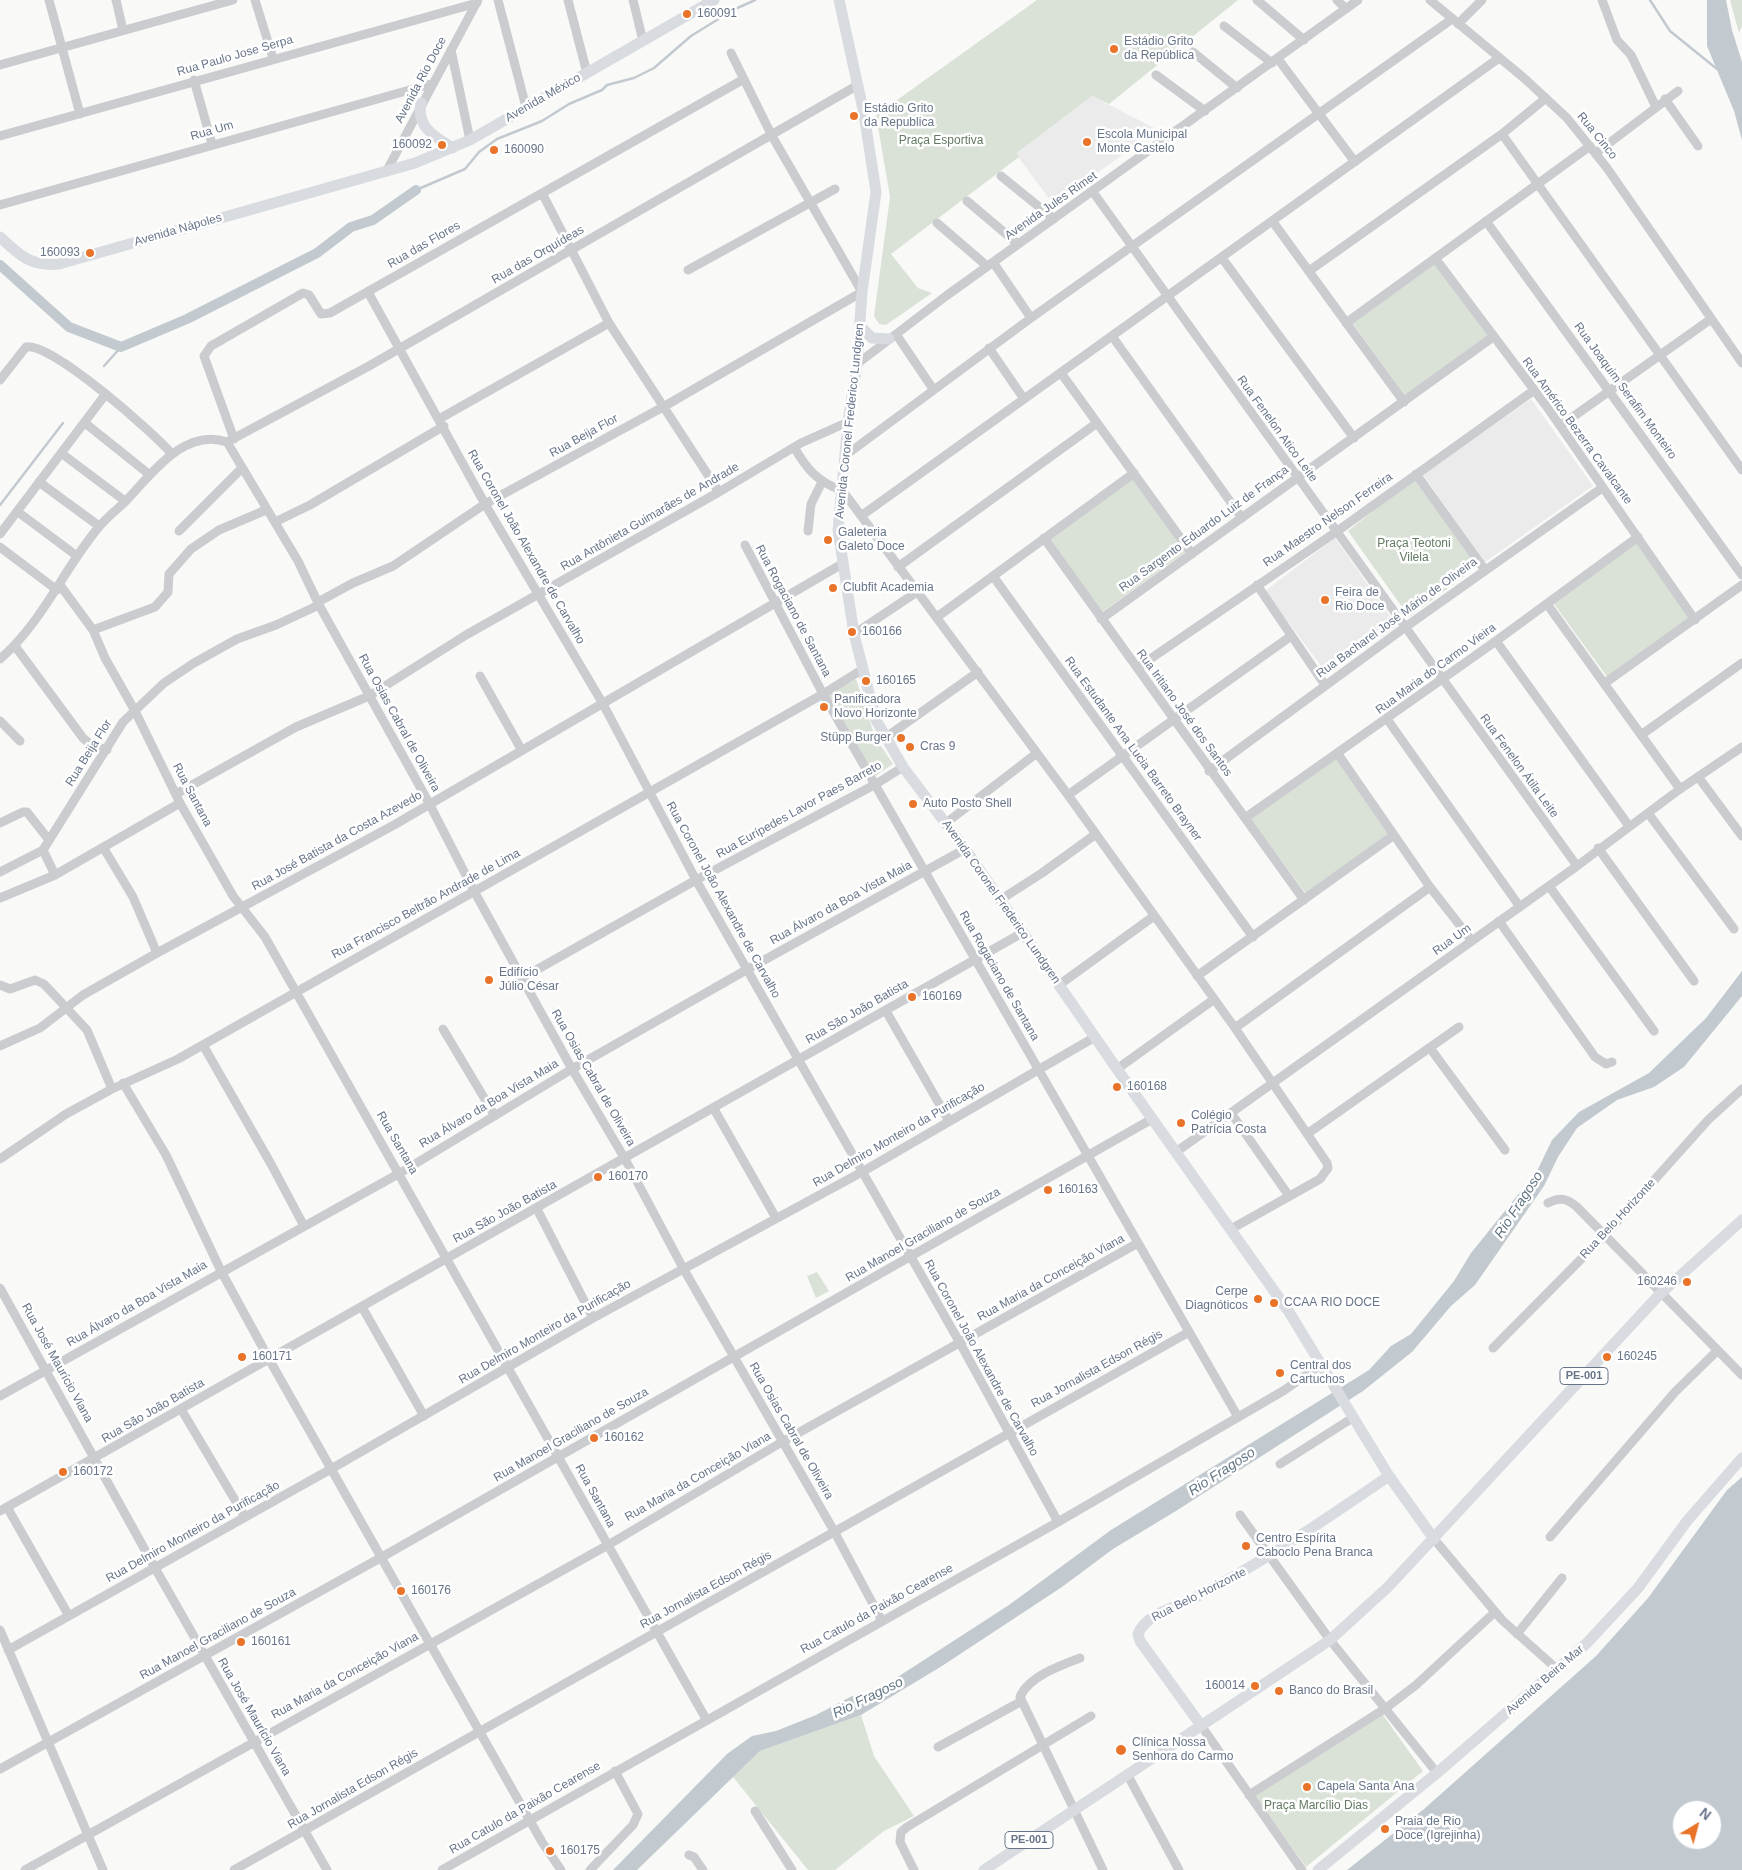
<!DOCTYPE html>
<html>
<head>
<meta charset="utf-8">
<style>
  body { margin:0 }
  #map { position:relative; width:1742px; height:1870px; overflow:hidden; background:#f9faf7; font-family:Arial,sans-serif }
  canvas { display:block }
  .north { position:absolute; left:1672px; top:1800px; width:50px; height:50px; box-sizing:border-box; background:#fff; border:1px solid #c3c8d0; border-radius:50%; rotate:37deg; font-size:14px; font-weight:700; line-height:20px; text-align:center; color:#687589 }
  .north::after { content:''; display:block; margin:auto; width:18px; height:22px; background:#e97328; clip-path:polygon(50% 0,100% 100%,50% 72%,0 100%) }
</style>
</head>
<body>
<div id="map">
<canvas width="1742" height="1870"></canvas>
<div class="north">N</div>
</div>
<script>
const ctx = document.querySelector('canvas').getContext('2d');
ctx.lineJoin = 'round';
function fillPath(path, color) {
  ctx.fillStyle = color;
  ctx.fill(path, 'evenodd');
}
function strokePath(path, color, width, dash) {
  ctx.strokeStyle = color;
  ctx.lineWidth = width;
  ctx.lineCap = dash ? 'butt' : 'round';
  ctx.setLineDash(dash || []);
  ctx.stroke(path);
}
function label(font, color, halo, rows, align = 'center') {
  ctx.font = font + ' Arial,sans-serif';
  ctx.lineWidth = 5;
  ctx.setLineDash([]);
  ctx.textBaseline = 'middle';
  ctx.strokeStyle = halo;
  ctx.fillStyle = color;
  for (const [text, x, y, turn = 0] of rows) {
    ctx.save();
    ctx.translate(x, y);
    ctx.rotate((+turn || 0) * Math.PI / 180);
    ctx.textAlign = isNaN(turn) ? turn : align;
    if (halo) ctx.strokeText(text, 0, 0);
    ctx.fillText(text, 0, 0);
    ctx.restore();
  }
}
fillPath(new Path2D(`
  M1092,96L1158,130L1053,204L1016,154Z
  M1531,399L1593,486L1485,562L1423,475Z
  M1335,538L1397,626L1327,674L1265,591Z`), '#eaebea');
fillPath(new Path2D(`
  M1037,0H1238L1109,104L1092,96L1017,153L1019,157L891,254L918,288L932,293L886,325L879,324L874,316L890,197L876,115Z
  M1730,0H1742V26L1739,33Z
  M1437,261L1488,336L1405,396L1352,322Z
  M1135,476L1187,551L1101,613L1049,538Z
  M1414,478L1478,566L1409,617L1348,531Z
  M1637,541L1692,617L1608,678L1554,604Z
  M856,679L875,737L893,764L868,781L821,698Z
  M1337,757L1392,832L1306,894L1251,819Z
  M817,1272L829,1291L816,1298L807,1276Z
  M861,1715L874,1756L914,1816L884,1831L835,1870H808L733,1777L760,1751Z
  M1383,1715L1423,1771L1306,1867L1255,1796Z`), '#dae2d8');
fillPath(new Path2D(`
  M1707,0H1726L1732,30L1742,62V140L1734,111L1707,46Z
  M1742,971V996L1684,1067L1654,1087L1617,1100L1577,1128L1558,1157L1544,1186L1475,1285L1451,1306L1412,1352L1363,1391L1176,1511L1113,1549L1062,1587L942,1666L861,1715L760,1751L637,1870H613L727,1754L752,1736L776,1731L816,1715L852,1696L876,1691L1009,1605L1111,1530L1369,1370L1391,1346L1411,1334L1454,1281L1471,1253L1537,1171L1552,1140L1579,1112L1649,1073L1706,1018Z
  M1742,1477V1870H1347L1424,1809L1596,1656L1648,1598L1727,1490ZM1682,1810H1712V1840H1682Z`), '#c2cad0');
strokePath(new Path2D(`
  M1650,0L1670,31L1717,69
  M416,190L465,169L479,152L497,139L542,121L569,104L602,90L607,85L634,78L654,68L691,36L733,10L755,0
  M104,366L121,347
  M0,505L63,423`), '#c2cad0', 2.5);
strokePath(new Path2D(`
  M0,265L69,327L121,347L187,319L317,253L351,227L373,220L416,190`), '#c2cad0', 10);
strokePath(new Path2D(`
  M49,0L80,114
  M116,0L123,30
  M255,0L273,58
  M498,0L526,107
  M568,0L587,73
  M633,0L643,41
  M1257,0L1304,40
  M1337,0L1346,9
  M1430,0L1524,78L1567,118L1607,168L1742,363
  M1602,0L1617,40L1631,55L1656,107
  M1458,24L1482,0
  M1224,26L1272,63
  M451,50L470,140
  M1193,52L1237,88
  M1278,59L1355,162
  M0,65L233,0
  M1156,75L1205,111
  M194,80L212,144
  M1665,99L1698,146
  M1502,134L1742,470
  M0,136L477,3
  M1596,153L1678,91
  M386,172L478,0
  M1001,176L1054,219
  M1093,192L1577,866
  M542,193L609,323L719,492
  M967,201L1018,244
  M0,205L431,84
  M1486,221L1742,575
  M1273,222L1404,402
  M937,223L987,266
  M1222,258L1354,438
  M1435,258L1547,407L1695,620
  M993,262L1031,318
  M688,270L835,189
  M1309,271L1502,134L1546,98
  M368,292L485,504L603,704L696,880L960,1343L1058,1522
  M1346,323L1590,146
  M896,334L933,389
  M1112,336L1242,518
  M989,348L1024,399
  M857,364L946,296L1358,0
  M1061,373L1192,554
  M0,380L26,347C50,341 154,433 172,454
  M439,419L609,323
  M85,423L150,475
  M1560,426L1711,319
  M234,439L204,356L211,346L303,293L309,295L321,314L330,313L744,79
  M227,442L298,561L319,605L429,803L474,891L572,1069L625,1159L683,1268L834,1531L882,1621
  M227,442L369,366L858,85
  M794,447C806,468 818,483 842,490L1068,795L1235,1028L1327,1163L1328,1168L1320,1179L1231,1229
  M61,453L125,501
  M846,455L1031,318L1452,19
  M1416,474L1485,570
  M39,482L99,526
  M18,512L77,556
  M861,516L1499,58
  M275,522L310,505L444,426
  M179,531L241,469
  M808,531L811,504L822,482
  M0,534L105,395
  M1044,538L1304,900
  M745,545L823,694L1238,1417
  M0,547L57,590
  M898,567L1097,423
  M993,576L1253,937
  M60,585L93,630L105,658L135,711L180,803L233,896L265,937L706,1719
  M1257,585L1325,685
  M318,602L353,583L393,566L485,504L663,407L862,292L772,136L731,53
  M1547,604L1680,789
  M937,617L1134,473
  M1101,619L1493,337
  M93,630L155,607L168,592L169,574L191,549L219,530L266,510
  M854,634L917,592
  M1496,641L1629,826
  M15,646L83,738L90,744L107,750
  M0,659C42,623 63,570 98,528C106,518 116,510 125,502C151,475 184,427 227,442
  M1137,668L1336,532L1533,391
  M480,676L521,749
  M1605,683L1742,585
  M1387,719L1520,907
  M0,721L20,741
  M1641,735L1742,663
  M885,738L978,672
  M1338,754L1430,887L1472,941
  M1209,771L1404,628L1602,488
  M1699,778L1742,836
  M176,794L296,727L369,696L466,635L719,492L801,443L848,422
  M1068,795L1291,636
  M1648,813L1734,929
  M1245,818L1496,641L1638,537
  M0,823L23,812H27L49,840
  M946,823L1037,753
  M103,847L133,897L157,953
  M1598,848L1694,981
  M43,850L55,875
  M0,872L43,850L123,722L164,683L194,663L237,639L276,625L319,605
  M1549,886L1654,1031
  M0,898L55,875L180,803
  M1000,900L1042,873L1096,834
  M1499,921L1595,1057L1606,1064L1612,1062
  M1197,976L1394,835
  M522,978L696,880L876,784L903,767
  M0,985L10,989L35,980L44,984L87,1030L112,1089
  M1059,985L1154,916
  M886,1011L949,1121
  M1235,1028L1430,887
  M443,1029L495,1116
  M203,1045L271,1164L304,1226
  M0,1046L40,1028L83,995L157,953L394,825L842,564
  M1430,1048L1505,1150
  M1117,1069L1213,1000
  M123,1083L166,1155L221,1271L269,1359L542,1842L561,1870
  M714,1109L776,1218
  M1231,1113L1289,1196
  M1307,1134L1459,1027
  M1176,1152L1577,866L1680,789L1742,747
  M0,1159L66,1114L112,1089L178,1059L823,694L863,669
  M1548,1203C1560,1197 1567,1198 1577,1207L1742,1375
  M537,1209L593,1318
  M0,1288L155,1568L327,1870
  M362,1307L424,1416
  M1493,1348L1605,1235L1708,1120L1742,1089
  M0,1396L400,1173L572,1069L748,969L965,849
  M181,1409L245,1517
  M1280,1464L1354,1417
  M7,1507L69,1616
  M0,1511L1022,933
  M1240,1515L1330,1640L1437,1773
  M1550,1537L1675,1392L1717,1351
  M1434,1539L1502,1620L1558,1670
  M0,1630L103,1870
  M1517,1634L1562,1578
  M8,1650L331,1469L593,1318L862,1172L1095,1037
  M1080,1658C1061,1665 1028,1677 1020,1697L1103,1870
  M1200,1724L1302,1870
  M938,1747L1020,1702
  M0,1769L382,1557L1152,1119
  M1127,1774L1179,1870
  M1249,1795L1386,1708L1416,1685L1495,1612
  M755,1811L792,1870
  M689,1855L694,1857L703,1870
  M25,1870L608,1545L782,1442L1138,1243
  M234,1870L1189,1332
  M442,1870L1058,1522L1283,1391L1322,1364
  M590,1870L633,1825L638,1814L615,1771
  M914,1870L900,1842L901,1832L907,1827L1091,1716`), '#caccd0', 9);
strokePath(new Path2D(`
  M839,0L864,114L876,192L862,292L857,364L848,422L838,530L854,634L876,720L903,767L965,849L1117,1069L1289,1312L1389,1476L1434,1539
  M421,103C416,127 435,137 453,148
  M0,237C19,255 31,267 59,264L415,163L470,140L714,0
  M860,326L872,338L889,339
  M1200,1724L1140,1641L1138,1634C1146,1613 1180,1606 1198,1596C1265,1561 1327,1518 1389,1476
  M984,1870L1330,1640L1388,1587L1660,1294L1742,1220
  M1318,1870L1437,1773L1587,1643L1638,1588L1687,1521L1742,1458`), '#d8dbe0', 11);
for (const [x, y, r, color] of [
  [687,14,5,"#e97328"],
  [1114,49,5,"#e97328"],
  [854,116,5,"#e97328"],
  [1087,142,5,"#e97328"],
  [442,145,5,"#e97328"],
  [494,150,5,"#e97328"],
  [90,253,5,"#e97328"],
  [828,540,5,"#e97328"],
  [833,588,5,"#e97328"],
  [1325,600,5,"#e97328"],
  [852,632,5,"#e97328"],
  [866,681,5,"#e97328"],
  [824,707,5,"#e97328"],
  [901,738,5,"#e97328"],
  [910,747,5,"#e97328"],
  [913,804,5,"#e97328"],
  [489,980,5,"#e97328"],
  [912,997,5,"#e97328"],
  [1117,1087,5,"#e97328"],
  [1181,1123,5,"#e97328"],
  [598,1177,5,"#e97328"],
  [1048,1190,5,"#e97328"],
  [1687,1282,5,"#e97328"],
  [1258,1299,5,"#e97328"],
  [1274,1303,5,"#e97328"],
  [242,1357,5,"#e97328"],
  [1607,1357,5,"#e97328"],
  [1280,1373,5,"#e97328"],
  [594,1438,5,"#e97328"],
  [63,1472,5,"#e97328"],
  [1246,1546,5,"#e97328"],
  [401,1591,5,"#e97328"],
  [241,1642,5,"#e97328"],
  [1255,1686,5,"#e97328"],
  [1279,1691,5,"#e97328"],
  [1121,1750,6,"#e97328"],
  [1307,1787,5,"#e97328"],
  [1385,1829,5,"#e97328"],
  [550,1851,5,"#e97328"]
]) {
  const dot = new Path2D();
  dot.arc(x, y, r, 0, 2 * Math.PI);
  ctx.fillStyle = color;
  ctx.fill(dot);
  strokePath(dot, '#fff', 2);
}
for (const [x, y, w] of [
  [1584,1376,48],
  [1029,1840,48]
]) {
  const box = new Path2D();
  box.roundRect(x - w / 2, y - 8.5, w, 17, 4);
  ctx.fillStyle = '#fff';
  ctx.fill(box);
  strokePath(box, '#687589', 1);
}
label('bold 11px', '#687589', null, [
  ["PE-001",1584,1376],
  ["PE-001",1029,1840]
]);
label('12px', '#687589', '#fff', [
  ["160091",697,14],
  ["Estádio Grito",1124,42],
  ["da República",1124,56],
  ["Estádio Grito",864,109],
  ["da Republica",864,123],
  ["Escola Municipal",1097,135],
  ["Monte Castelo",1097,149],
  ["160092",432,145,"right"],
  ["160090",504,150],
  ["160093",80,253,"right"],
  ["Galeteria",838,533],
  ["Galeto Doce",838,547],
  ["Clubfit Academia",843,588],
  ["Feira de",1335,593],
  ["Rio Doce",1335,607],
  ["160166",862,632],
  ["160165",876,681],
  ["Panificadora",834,700],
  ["Novo Horizonte",834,714],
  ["Stüpp Burger",891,738,"right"],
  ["Cras 9",920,747],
  ["Auto Posto Shell",923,804],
  ["Edifício",499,973],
  ["Júlio César",499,987],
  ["160169",922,997],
  ["160168",1127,1087],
  ["Colégio",1191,1116],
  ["Patrícia Costa",1191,1130],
  ["160170",608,1177],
  ["160163",1058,1190],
  ["160246",1677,1282,"right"],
  ["Cerpe",1248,1292,"right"],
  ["Diagnóticos",1248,1306,"right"],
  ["CCAA RIO DOCE",1284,1303],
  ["160171",252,1357],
  ["160245",1617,1357],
  ["Central dos",1290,1366],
  ["Cartuchos",1290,1380],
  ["160162",604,1438],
  ["160172",73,1472],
  ["Centro Espírita",1256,1539],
  ["Caboclo Pena Branca",1256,1553],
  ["160176",411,1591],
  ["160161",251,1642],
  ["160014",1245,1686,"right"],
  ["Banco do Brasil",1289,1691],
  ["Clínica Nossa",1132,1743],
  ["Senhora do Carmo",1132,1757],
  ["Capela Santa Ana",1317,1787],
  ["Praia de Rio",1395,1822],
  ["Doce (Igrejinha)",1395,1836],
  ["160175",560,1851]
], 'left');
label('12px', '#687589', '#fff', [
  ["Rua Paulo Jose Serpa",235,56,-16],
  ["Avenida Rio Doce",421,80,-62],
  ["Avenida México",543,98,-30],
  ["Rua Um",212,131,-16],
  ["Rua Cinco",1597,136,51],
  ["Avenida Jules Rimet",1051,206,-35],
  ["Avenida Nápoles",178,230,-16],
  ["Rua das Flores",424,245,-30],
  ["Rua das Orquídeas",538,255,-30],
  ["Rua Joaquim Serafim Monteiro",1625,391,54],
  ["Avenida Coronel Frederico Lundgren",850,421,-84],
  ["Rua Fenelon Atico Leite",1277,429,54],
  ["Rua Américo Bezerra Cavalcante",1577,431,54],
  ["Rua Beija Flor",584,436,-29],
  ["Rua Antônieta Guimarães de Andrade",650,517,-30],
  ["Rua Maestro Nelson Ferreira",1328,520,-35],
  ["Rua Sargento Eduardo Luiz de França",1204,529,-36],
  ["Rua Coronel João Alexandre de Carvalho",526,547,60],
  ["Rua Rogaciano de Santana",793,611,62],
  ["Rua Bacharel José Mário de Oliveira",1397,618,-36],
  ["Rua Maria do Carmo Vieira",1436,669,-36],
  ["Rua Iritiano José dos Santos",1184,713,54],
  ["Rua Osias Cabral de Oliveira",399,723,61],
  ["Rua Estudante Ana Lucia Barreto Brayner",1133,749,54],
  ["Rua Beija Flor",89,753,-58],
  ["Rua Fenelon Átila Leite",1519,766,54],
  ["Rua Santana",192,795,62],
  ["Rua Eurípedes Lavor Paes Barreto",799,810,-29],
  ["Rua José Batista da Costa Azevedo",337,841,-29],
  ["Rua Coronel João Alexandre de Carvalho",723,900,61],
  ["Avenida Coronel Frederico Lundgren",1001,902,55],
  ["Rua Álvaro da Boa Vista Maia",841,903,-29],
  ["Rua Francisco Beltrão Andrade de Lima",426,904,-29],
  ["Rua Um",1452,940,-36],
  ["Rua Rogaciano de Santana",999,976,60],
  ["Rua São João Batista",857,1012,-30],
  ["Rua Osias Cabral de Oliveira",593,1078,60],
  ["Rua Álvaro da Boa Vista Maia",489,1104,-31],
  ["Rua Delmiro Monteiro da Purificação",899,1135,-30],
  ["Rua Santana",397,1143,60],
  ["Rua São João Batista",505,1212,-29],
  ["Rua Belo Horizonte",1618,1219,-47],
  ["Rua Manoel Graciliano de Souza",923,1235,-30],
  ["Rua Maria da Conceição Viana",1051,1278,-29],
  ["Rua Álvaro da Boa Vista Maia",137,1304,-30],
  ["Rua Delmiro Monteiro da Purificação",545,1332,-30],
  ["Rua Coronel João Alexandre de Carvalho",981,1358,61],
  ["Rua José Maurício Viana",57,1363,61],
  ["Rua Jornalista Edson Régis",1097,1369,-29],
  ["Rua São João Batista",153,1411,-30],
  ["Rua Osias Cabral de Oliveira",791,1431,60],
  ["Rua Manoel Graciliano de Souza",571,1435,-30],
  ["Rua Maria da Conceição Viana",698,1477,-30],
  ["Rua Santana",595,1496,61],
  ["Rua Delmiro Monteiro da Purificação",193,1532,-29],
  ["Rua Jornalista Edson Régis",706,1590,-29],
  ["Rua Belo Horizonte",1199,1595,-27],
  ["Rua Catulo da Paixão Cearense",877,1609,-29],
  ["Rua Manoel Graciliano de Souza",218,1634,-29],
  ["Rua Maria da Conceição Viana",345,1676,-29],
  ["Avenida Beira Mar",1545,1680,-41],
  ["Rua José Maurício Viana",254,1717,60],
  ["Rua Jornalista Edson Régis",353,1789,-30],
  ["Rua Catulo da Paixão Cearense",525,1808,-30]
]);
label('12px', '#647a63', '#fff', [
  ["Praça Esportiva",941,141],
  ["Praça Teotoni",1414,544],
  ["Vilela",1414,558],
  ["Praça Marcílio Dias",1316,1806]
]);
label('italic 14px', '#637684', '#fff', [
  ["Rio Fragoso",1519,1205,-57],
  ["Rio Fragoso",1222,1472,-33],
  ["Rio Fragoso",868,1698,-26]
]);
</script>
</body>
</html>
